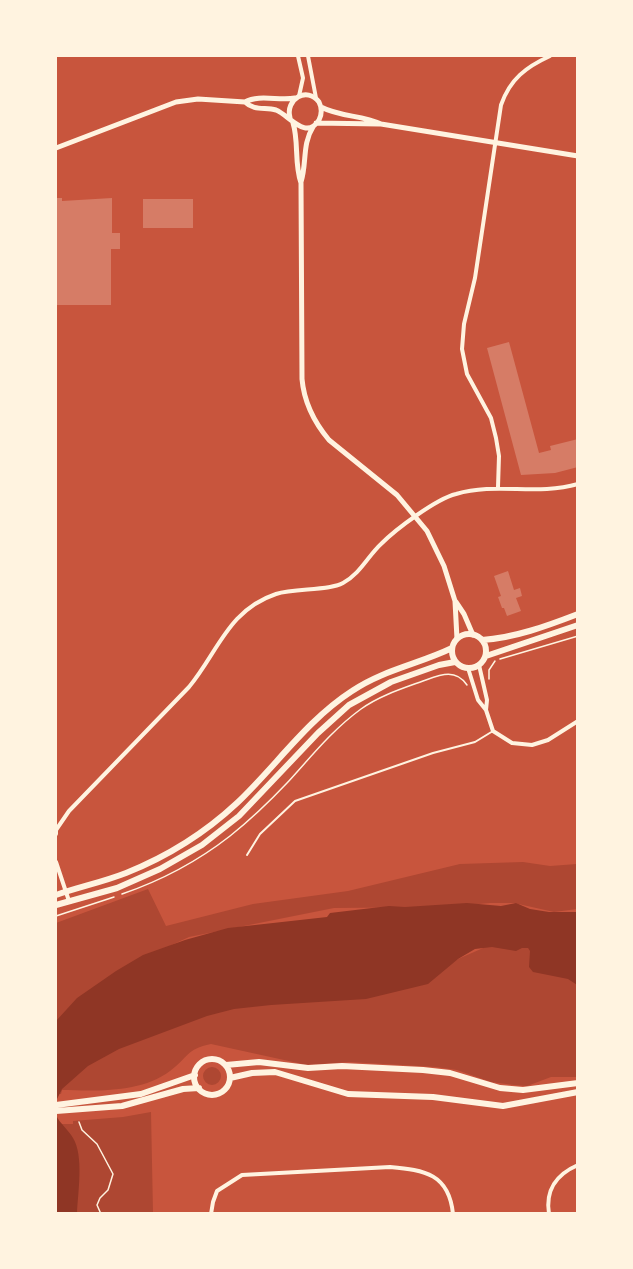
<!DOCTYPE html>
<html>
<head>
<meta charset="utf-8">
<style>
  body { margin:0 }
  #map { position:relative; width:633px; height:1269px; overflow:hidden; background:#c8553d; font-family:"Space Grotesk",sans-serif }
  canvas { display:block }
  .frame { position:absolute; inset:0; border:57px solid #fff3e0; pointer-events:none }
</style>
</head>
<body>
<div id="map">
<canvas width="633" height="1269"></canvas>
<div class="frame"></div>
</div>
<script>
const ctx = document.querySelector('canvas').getContext('2d');
ctx.lineJoin = 'round';
function fillPath(path, color) {
  ctx.fillStyle = color;
  ctx.fill(path, 'evenodd');
}
function strokePath(path, color, width, dash) {
  ctx.strokeStyle = color;
  ctx.lineWidth = width;
  ctx.lineCap = dash ? 'butt' : 'round';
  ctx.setLineDash(dash || []);
  ctx.stroke(path);
}
fillPath(new Path2D(`
  M523,862L550,866L577,864V909L554,912L514,903H490L446,907L334,908L189,937L161,950L56,1046V923L148,889L166,926L253,904L348,891L460,864Z
  M490,945L528,948L577,985V1077H551L527,1086L514,1085L491,1082L457,1070L436,1067L349,1062L307,1065L211,1044C186,1049 188,1058 170,1071C141,1093 97,1091 62,1090L61,1094H58L64,1074L185,1016L433,970Z
  M203 1076a9 9 0 1 1 18 0a9 9 0 1 1-18 0Z
  M151,1112L153,1213H57L56,1124H73V1121L123,1117Z`), '#ae4732');
fillPath(new Path2D(`
  M467,903L501,906L516,903L530,909L549,912H577V985L568,979L533,972L529,967L530,951L528,948H522L516,951L492,947L475,949L458,959L428,984L366,999L271,1005L234,1009L207,1016L119,1049L88,1066L62,1089L56,1101V1021L77,998L116,971L143,955L185,940L228,928L327,917L330,913L389,906L405,907Z
  M56,1115C60,1124 68,1129 73,1138C84,1156 78,1192 77,1213H56Z`), '#8f3625');
fillPath(new Path2D(`
  M56,198H62V201L112,198V233H120V249H111V305H56Z
  M143,199H193V228H143Z
  M509,342L539,453L551,450L550,446L578,439V467L555,473L521,475L487,348Z
  M508,571L514,590L520,588L522,596L516,598L521,611L507,616L504,608H502L498,597L501,596L494,576Z`), '#d67c66');
strokePath(new Path2D(`
  M500,659L578,636
  M489,679V670L495,661
  M122,894C160,881 198,861 230,836C250,820 269,802 287,783C310,758 332,730 361,709C379,696 401,689 423,681C440,675 455,668 467,685
  M56,916L114,897
  M79,1122L82,1130L97,1144L113,1174L108,1190L100,1198L97,1205L101,1214`), '#fff3e0', 1.5);
strokePath(new Path2D(`
  M247,855L260,834L295,801L433,753L475,742L493,731`), '#fff3e0', 2);
strokePath(new Path2D(`
  M298,56L303,78L299,96
  M308,56L316,98
  M498,487L499,456L496,438L491,418L467,374L462,349L464,324L475,278L501,105C510,79 526,67 550,56
  M479,665L487,700L486,710
  M468,668L478,700L486,710L493,731L512,743L532,745L548,740L578,721
  M56,834V830L69,811L189,687C218,652 228,610 276,594C295,588 329,591 343,583C360,574 368,556 381,544C396,529 436,499 456,494C497,482 536,496 578,484
  M56,862L69,901
  M211,1214L213,1202L217,1191L242,1175L390,1167C425,1170 449,1174 453,1214
  M549,1214C545,1190 557,1174 578,1165`), '#fff3e0', 4);
strokePath(new Path2D(`
  M245,102C254,111 265,107 276,110C289,115 306,141 319,120C322,114 322,108 319,102C307,86 285,99 290,118
  M321,107C340,117 362,115 381,124L578,156
  M293,123C299,142 294,163 301,183L302,379C304,402 314,422 329,440L397,495L427,531L444,566L455,601L457,639
  M316,123L380,124
  M56,148L176,102L198,99L245,102C259,94 279,101 295,98
  M301,182C307,163 302,144 313,127
  M456,602L464,614L473,635`), '#fff3e0', 5);
strokePath(new Path2D(`
  M452 651a17 17 0 1 1 34 0a17 17 0 1 1-34 0Z
  M482,640C514,638 547,626 578,614
  M486,656L578,625
  M56,895C79,887 103,882 126,873C166,857 206,832 237,803C276,766 307,720 352,691C383,670 419,664 452,648
  M56,905L117,888L160,869L202,845L239,816L318,733L349,705L391,682L439,665L455,662
  M194 1077a18 18 0 1 1 36 0a18 18 0 1 1-36 0Z
  M226,1065L259,1062L308,1068L342,1066L423,1070L450,1073L500,1088L523,1090L578,1083
  M230,1078L252,1073L275,1072L348,1094L433,1097L503,1106L578,1092
  M56,1105L141,1094L195,1075
  M56,1111L122,1106L183,1089L199,1088`), '#fff3e0', 6);
</script>
</body>
</html>
